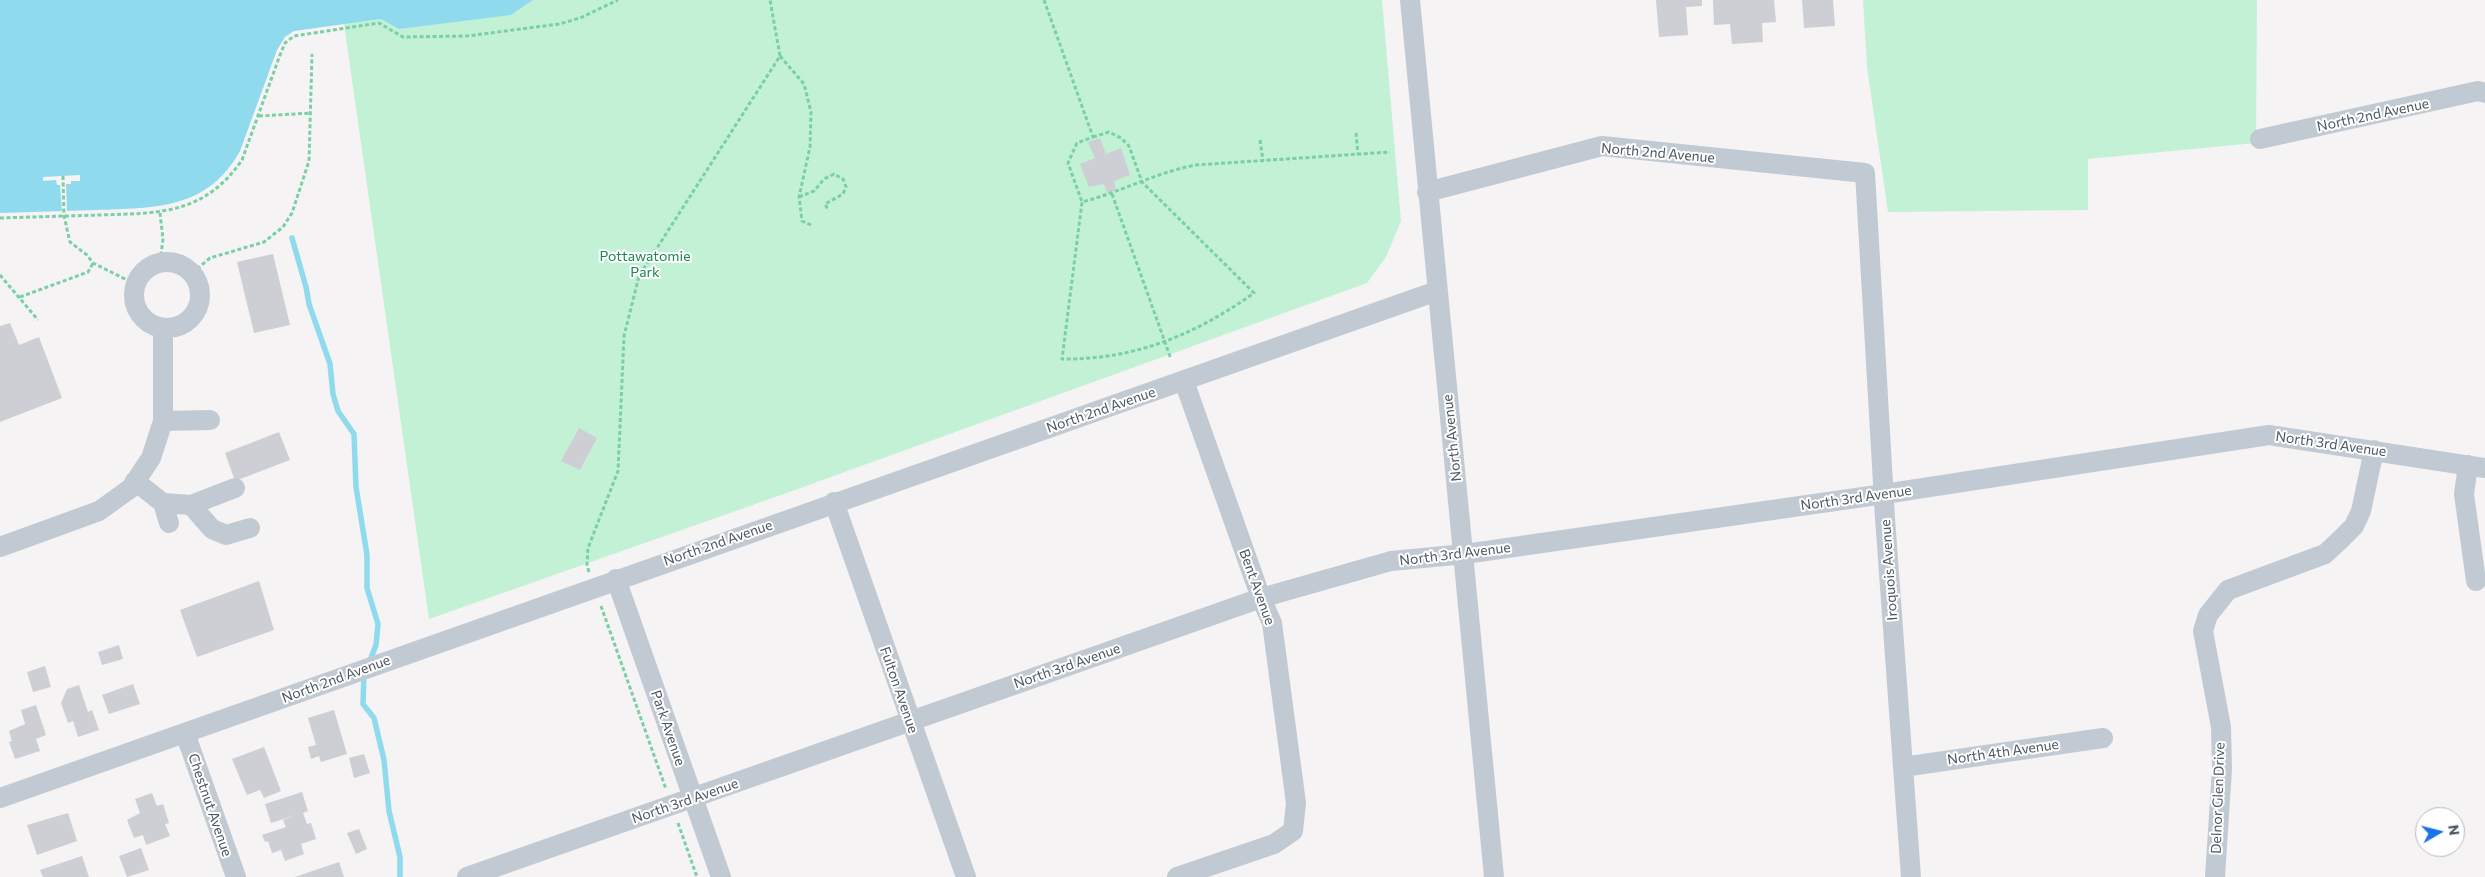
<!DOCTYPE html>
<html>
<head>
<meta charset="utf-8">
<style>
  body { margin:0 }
  #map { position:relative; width:2485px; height:877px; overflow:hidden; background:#f5f3f3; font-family:Commissioner,sans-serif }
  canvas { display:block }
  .north { position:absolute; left:2415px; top:807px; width:50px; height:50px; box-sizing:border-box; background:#fff; border:1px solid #b7bbc0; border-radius:50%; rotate:82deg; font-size:14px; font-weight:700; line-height:20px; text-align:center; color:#4a5661 }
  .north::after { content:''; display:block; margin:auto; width:18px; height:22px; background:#1a73e8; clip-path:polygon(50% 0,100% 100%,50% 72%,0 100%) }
</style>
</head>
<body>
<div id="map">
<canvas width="2485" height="877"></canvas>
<div class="north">N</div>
</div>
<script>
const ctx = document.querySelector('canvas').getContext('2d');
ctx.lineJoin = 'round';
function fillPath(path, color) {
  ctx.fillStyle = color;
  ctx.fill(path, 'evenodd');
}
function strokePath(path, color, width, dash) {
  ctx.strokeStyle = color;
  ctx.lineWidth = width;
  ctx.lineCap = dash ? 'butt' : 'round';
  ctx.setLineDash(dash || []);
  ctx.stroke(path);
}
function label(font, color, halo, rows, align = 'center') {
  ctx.font = font + ' Commissioner,sans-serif';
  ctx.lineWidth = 4;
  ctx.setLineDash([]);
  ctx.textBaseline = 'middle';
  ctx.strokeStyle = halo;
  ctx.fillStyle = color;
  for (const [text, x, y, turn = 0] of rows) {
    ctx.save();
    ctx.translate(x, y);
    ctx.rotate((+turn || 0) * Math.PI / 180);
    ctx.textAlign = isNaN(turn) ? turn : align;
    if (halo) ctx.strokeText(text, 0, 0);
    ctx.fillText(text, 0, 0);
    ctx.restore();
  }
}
fillPath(new Path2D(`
  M533,0H1382L1401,221L1386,257L1367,283L781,495L429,619L344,24L381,19L511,15Z
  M1863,0H2257L2256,143L2088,159V210L1888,212L1867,67Z`), '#c3f1d5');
fillPath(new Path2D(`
  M0,0H533L511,15L399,29L381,19L294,31L285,37L277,50L240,151C208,209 156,208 96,210C64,211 32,212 0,213Z`), '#90daee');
fillPath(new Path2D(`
  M80,175V181H71V184H66L67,211L62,212L60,185H57L56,180L43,181V177Z`), '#f5f3f3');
strokePath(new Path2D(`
  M292,238L306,287L309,304L330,364L333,394L338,411L354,434L356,487L367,555V588L378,624L376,645L369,663
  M364,673L363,704L374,718L384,760L389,811L400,857V877`), '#90daee', 5.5);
fillPath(new Path2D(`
  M1656,0H1702V6L1686,7L1688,35L1659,37Z
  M1713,0H1774L1776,22L1762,23L1763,42L1732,44L1730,24L1714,25Z
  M1802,0H1833L1835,26L1804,28Z
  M1100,138L1106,154L1121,148L1130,175L1114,181L1116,190L1107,193L1104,184L1089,187L1080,164L1095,158L1088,142Z
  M273,254L290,325L254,333L237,262Z
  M10,323L19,345L39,337L62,398L0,422V326Z
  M579,428L597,438L580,470L561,461Z
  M279,432L290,460L235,481L225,453Z
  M259,581L274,630L197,657L180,610Z
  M119,645L123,659L102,665L98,652Z
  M45,666L51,687L33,692L27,672Z
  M133,684L140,704L109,714L102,695Z
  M79,685L88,712L92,710L99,730L78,737L73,721L68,723L61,703L67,689Z
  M36,705L46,735L36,739L40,751L15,759L9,742L12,741L9,731L25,724L21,710Z
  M334,710L347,754L321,762L319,756L311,759L308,747L316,745L308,718Z
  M264,747L281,791L264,798L260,790L247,795L232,759Z
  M364,754L370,773L354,778L349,758Z
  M302,792L308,811L303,813L307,824L311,823L316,839L301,844L304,854L285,861L281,850L272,853L268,841L265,842L262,835L286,827L283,820L296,815L271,823L265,804Z
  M152,793L157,806L163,804L169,823L165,824L170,836L146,845L143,835L134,838L127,820L140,813L135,799Z
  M68,813L77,841L37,855L27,825Z
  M359,829L367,849L356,854L347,833Z
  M141,848L149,870L127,877L119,856Z
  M82,856L89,877H43L40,870Z
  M339,862L344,877H295Z`), '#cdcfd5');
strokePath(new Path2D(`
  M1044,0L1093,137L1077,143L1068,163L1082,202
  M780,56L804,84L811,112L810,147L799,197L802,221L811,225
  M259,116L311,113
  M1356,133L1358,154
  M1093,137L1109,132L1121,138L1129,146L1142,182L1254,293C1195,335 1134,360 1062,359L1082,202C1121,192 1157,172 1196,165L1390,152
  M1260,140L1263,161
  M63,176L64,216L70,242L87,255L93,263L135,284
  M1112,194L1171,359
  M799,197L814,191L824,179L834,174L843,179L846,187L843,194L825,204L828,210
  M0,218C33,217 66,216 100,215C159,213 204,215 242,160L280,55L285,43L294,36L379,23L403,37L467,36L559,24L580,18L618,0
  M160,262L163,239L160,213
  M192,273L210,258L264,242L283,227L292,213L309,161L312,54
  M0,275L38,320
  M20,297L88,272L93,263
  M589,572L587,565L588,548L618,471L624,336L639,276L780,56L770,0
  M601,606L666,789
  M678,823L697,877`), '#7ad0a6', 3, [4, 2.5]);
strokePath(new Path2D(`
  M1410,0L1494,877
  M2260,139L2478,91L2485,93
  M1427,192L1602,146L1865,173L1885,518L1911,877
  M134 295a33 33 0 1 1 66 0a33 33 0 1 1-66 0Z
  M163,421L210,420
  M2468,465L2464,494L2476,581
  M135,481L163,503L169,523
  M834,502L966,877
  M163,503L191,505L235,488
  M191,505L212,529L226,535L250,528
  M0,547L99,511L131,488L151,458L163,421V328
  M616,579L721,877
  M185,733L236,877
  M1903,767L2103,738
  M0,798L1437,291
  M467,877L1261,598L1391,561L1465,554L1884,494L2269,435L2485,468
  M1177,877L1274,844L1293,831L1296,803L1272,623L1261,598L1184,381
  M2215,877L2222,769L2221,727L2203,631L2208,615L2228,590L2325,554L2340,540L2354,526L2361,511L2374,450`), '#c1cad2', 20);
label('14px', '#4a5661', '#fff', [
  ["North 2nd Avenue",2373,115,-12],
  ["North 2nd Avenue",1658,153,5],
  ["North 2nd Avenue",1101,410,-19],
  ["North Avenue",1452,438,-96],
  ["North 3rd Avenue",2331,444,8],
  ["North 3rd Avenue",1856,498,-8],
  ["North 2nd Avenue",718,543,-19],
  ["North 3rd Avenue",1455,554,-7],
  ["Iroquois Avenue",1889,570,-94],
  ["Bent Avenue",1257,587,70],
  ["North 3rd Avenue",1067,666,-19],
  ["North 2nd Avenue",336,679,-20],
  ["Fulton Avenue",899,690,71],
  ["Park Avenue",668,728,71],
  ["North 4th Avenue",2003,752,-8],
  ["Delnor Glen Drive",2218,798,-88],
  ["North 3rd Avenue",685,801,-19],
  ["Chestnut Avenue",210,805,71]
]);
label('14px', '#17864f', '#fff', [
  ["Pottawatomie",645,256],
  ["Park",645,272]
]);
</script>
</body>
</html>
